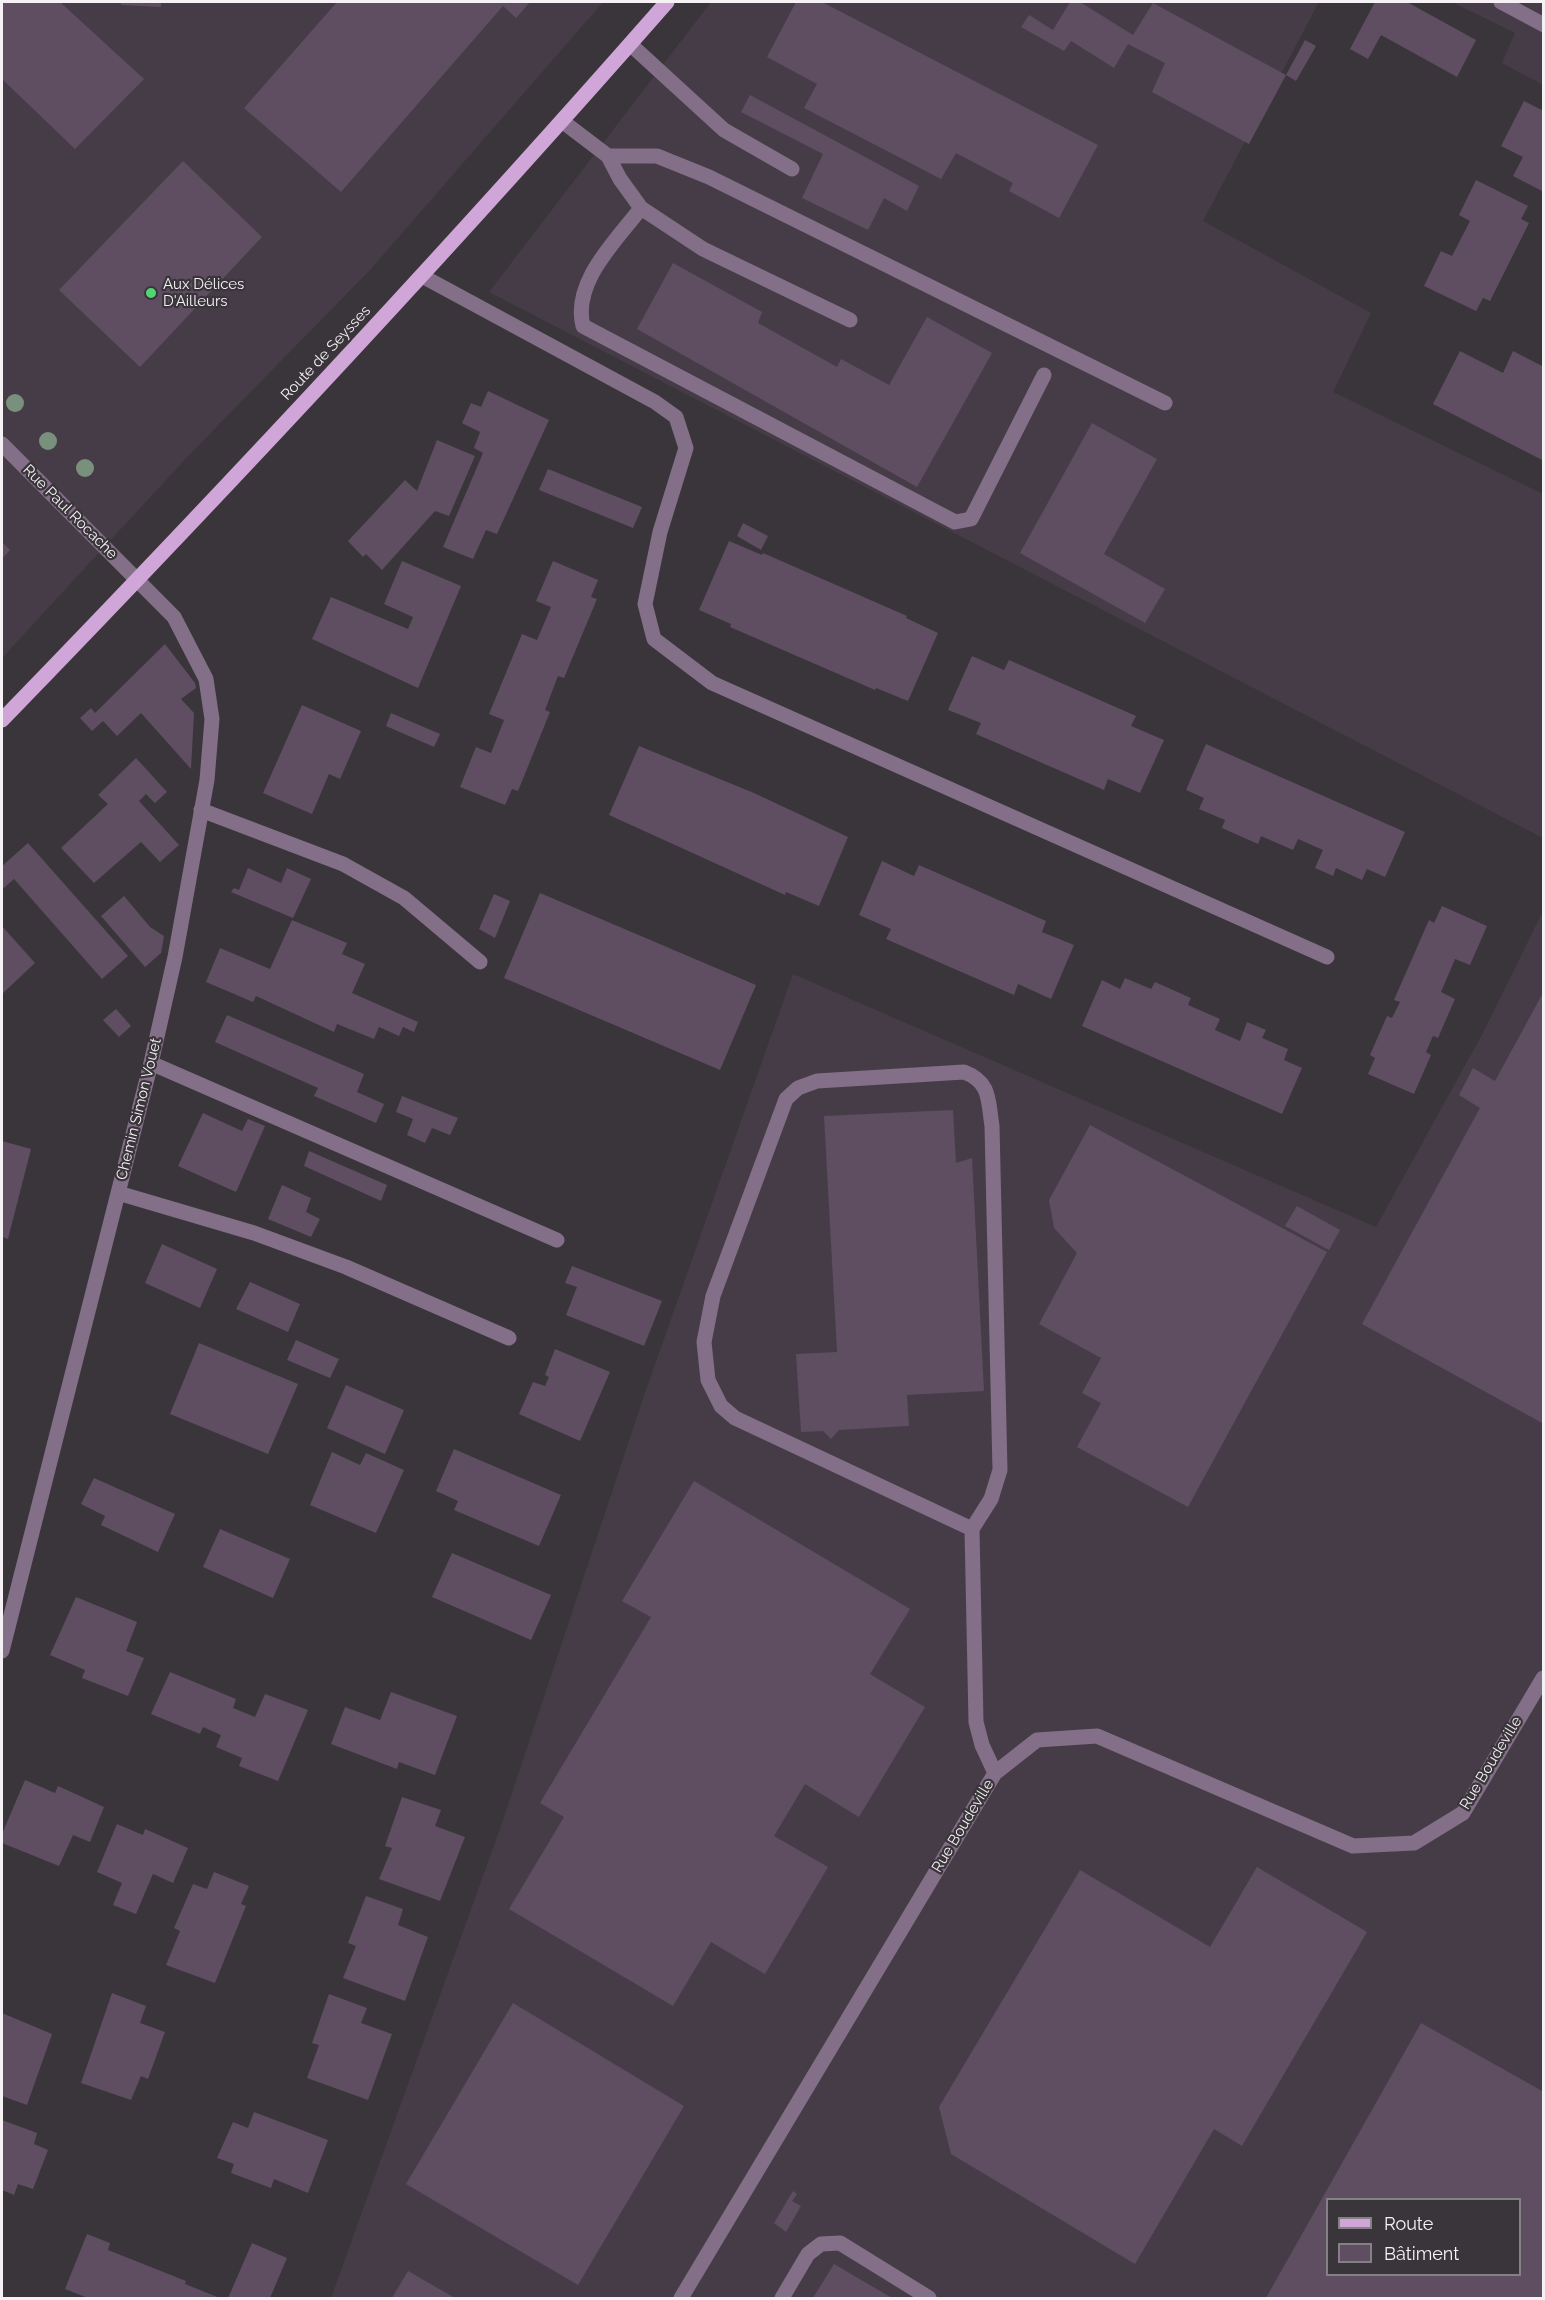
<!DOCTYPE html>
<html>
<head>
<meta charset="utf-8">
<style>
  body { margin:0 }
  #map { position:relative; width:1545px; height:2300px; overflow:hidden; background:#3a353b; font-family:Raleway,sans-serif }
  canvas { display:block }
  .frame { position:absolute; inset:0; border:3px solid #f5f1f5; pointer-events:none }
  .legend { position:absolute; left:1326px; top:2198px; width:195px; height:78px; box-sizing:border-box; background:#3a353b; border:2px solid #858085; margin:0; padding:8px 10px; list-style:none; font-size:18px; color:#f5f1f5 }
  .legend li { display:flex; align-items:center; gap:12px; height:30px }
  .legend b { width:30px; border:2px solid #858085 }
</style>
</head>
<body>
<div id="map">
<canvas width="1545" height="2300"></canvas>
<div class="frame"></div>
<ul class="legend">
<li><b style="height:8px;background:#d0a5d8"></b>Route</li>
<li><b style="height:16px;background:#5f4d62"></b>Bâtiment</li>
</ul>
</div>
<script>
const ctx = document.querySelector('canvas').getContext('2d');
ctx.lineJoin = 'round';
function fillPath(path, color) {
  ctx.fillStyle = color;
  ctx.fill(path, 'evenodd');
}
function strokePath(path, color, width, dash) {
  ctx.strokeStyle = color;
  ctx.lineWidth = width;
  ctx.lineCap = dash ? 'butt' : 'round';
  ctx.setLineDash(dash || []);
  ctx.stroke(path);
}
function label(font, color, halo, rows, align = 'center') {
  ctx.font = font + ' Raleway,sans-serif';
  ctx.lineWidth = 4.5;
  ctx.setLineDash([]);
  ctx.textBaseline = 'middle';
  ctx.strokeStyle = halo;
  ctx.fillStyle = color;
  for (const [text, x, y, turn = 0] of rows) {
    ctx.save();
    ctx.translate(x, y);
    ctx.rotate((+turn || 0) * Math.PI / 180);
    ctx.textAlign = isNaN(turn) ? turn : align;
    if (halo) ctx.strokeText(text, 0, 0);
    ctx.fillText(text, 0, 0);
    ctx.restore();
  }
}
fillPath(new Path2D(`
  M2,2H603L370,270L189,455L2,658Z
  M711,2H1319L1203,221L1371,313L1333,392L1543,494V838L489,292Z
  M1452,2H1543V85L1502,63L1515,33Z
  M1543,911V2298H331L501,1826L647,1387L793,974L1376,1227L1484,1031ZM1328,2200H1520V2274H1328Z`), '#463c47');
fillPath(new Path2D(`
  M2,2H60L144,79L75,149L2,79Z
  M119,2H161V7L122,5Z
  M337,2H530L516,18L503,6L341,192L244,108Z
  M796,2H822L1098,145L1059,218L1009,191L1013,183L956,153L941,179L804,108L817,84L767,57Z
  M1070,2H1080L1133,35L1153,3L1286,75L1249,144L1152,92L1165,63L1128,44L1114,68L1071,41L1064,51L1021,27L1029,15L1053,30Z
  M1375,2H1407L1476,40L1457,77L1381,35L1368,59L1350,49Z
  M1305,40L1316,46L1296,81L1286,75Z
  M750,95L919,186L907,211L884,198L868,230L802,198L823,154L741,112Z
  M1524,101L1544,111V192L1513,176L1523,157L1501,146Z
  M183,161L262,237L140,367L59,290Z
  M1476,180L1528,206L1521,219L1529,223L1490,301L1483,298L1476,311L1424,286L1441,251L1452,256L1470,221L1459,215Z
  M673,263L762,312L758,323L837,367L841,359L889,385L927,317L992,353L917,487L637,329Z
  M1460,351L1503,373L1513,351L1544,367V461L1433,404Z
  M488,391L549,420L497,534L486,530L473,559L443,547L483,453L474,448L480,432L462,423L471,403L481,407Z
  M1092,423L1157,459L1104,554L1165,589L1145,623L1020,553Z
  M437,440L475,456L449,516L435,511L382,570L366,554L363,557L348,541L405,480L417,491Z
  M548,469L642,507L633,528L539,490Z
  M743,523L768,536L761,550L737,536Z
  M729,541L762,555L763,553L907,616L906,618L938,633L908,701L876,688L875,690L730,627L731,624L699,610Z
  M2,542L10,550L2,559Z
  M402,561L461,586L418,688L312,639L331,597L408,629L413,617L384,604Z
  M553,561L598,580L591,597L597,599L564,678L558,676L545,710L550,712L518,791L512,789L505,805L460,787L476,747L491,753L504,720L489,714L522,634L537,640L551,607L536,601Z
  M165,644L195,683L196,688L181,699L194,713L191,769L141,713L117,736L103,721L92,731L80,718L91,708L95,713Z
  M972,656L1004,670L1009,660L1136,716L1131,726L1164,740L1140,793L1108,779L1104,790L976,734L981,723L948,710Z
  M302,705L361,731L340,779L329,774L312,814L263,793Z
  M391,713L440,734L434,747L386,726Z
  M1206,744L1405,832L1385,877L1367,869L1362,880L1336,868L1333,876L1315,868L1323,850L1298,839L1293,850L1261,836L1258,844L1222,828L1225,820L1199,809L1204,798L1186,790Z
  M639,746L754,793L848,837L819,906L786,892L785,895L609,815Z
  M136,758L167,792L155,803L146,794L139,801L179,845L160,862L141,842L94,883L61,848L108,804L98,795Z
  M28,843L128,956L102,979L14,879L4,888L2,886V866Z
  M882,861L914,876L919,865L1046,921L1042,932L1074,945L1051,999L1018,984L1014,995L886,939L891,929L859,915Z
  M248,868L281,883L287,868L311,879L293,918L231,892L234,888L239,890Z
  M540,893L756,985L720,1070L504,978Z
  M494,894L510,901L495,938L479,929Z
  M124,896L150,927L164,936L161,953L145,967L101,916Z
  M1442,906L1487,926L1470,965L1455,959L1441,992L1455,999L1438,1038L1433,1036L1426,1052L1431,1055L1414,1094L1368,1074L1375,1058L1370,1055L1387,1016L1392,1018L1400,1002L1394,1000L1429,920L1434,923Z
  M292,920L347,943L342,954L365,964L352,993L418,1022L414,1032L403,1027L399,1036L379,1027L374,1039L337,1024L334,1032L256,996L253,1002L206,982L220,948L270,969Z
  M2,926L35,963L2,994Z
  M1125,978L1151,989L1155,982L1191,998L1188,1005L1220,1019L1215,1030L1240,1041L1247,1022L1266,1030L1262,1038L1288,1049L1284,1060L1302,1068L1282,1114L1082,1026L1102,980L1120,989Z
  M1544,991V1424L1362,1324L1480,1108L1459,1095L1473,1068L1495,1081Z
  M116,1009L131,1026L119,1037L103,1020Z
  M227,1015L364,1074L357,1092L384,1104L376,1123L314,1096L318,1088L215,1042Z
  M402,1096L458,1118L450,1135L432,1128L425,1143L407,1135L413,1119L396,1112Z
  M953,1110L956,1163L972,1158L984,1391L907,1395L909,1426L839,1430L831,1439L823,1431L801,1432L796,1354L837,1352L824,1116Z
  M203,1113L242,1131L248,1119L265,1126L236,1192L178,1166Z
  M1090,1125L1327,1252L1188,1507L1077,1447L1101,1403L1082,1393L1101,1358L1039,1324L1077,1253L1054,1228L1049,1200Z
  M2,1141L31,1149L8,1239L2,1237Z
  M309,1151L387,1185L381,1201L304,1166Z
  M282,1185L311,1198L306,1212L320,1219L311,1237L268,1219Z
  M1297,1206L1340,1230L1329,1250L1285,1226Z
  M162,1244L217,1269L200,1308L145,1283Z
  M572,1266L662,1301L644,1346L566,1315L577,1287L565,1283Z
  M250,1282L300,1304L288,1332L236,1309Z
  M296,1340L339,1359L330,1378L287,1360Z
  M199,1343L298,1384L268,1454L170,1414Z
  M555,1349L610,1372L580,1441L519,1414L533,1382L545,1386L549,1377L545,1375Z
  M346,1385L404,1410L385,1454L327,1428Z
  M454,1449L561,1495L539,1546L454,1510L458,1501L436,1491Z
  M332,1452L360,1465L366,1453L404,1470L376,1533L310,1505Z
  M94,1478L175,1514L158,1552L101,1525L105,1516L81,1504Z
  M694,1481L910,1609L870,1674L925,1707L859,1817L805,1784L774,1836L828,1867L765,1974L711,1942L673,2006L509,1909L564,1817L540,1803L651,1617L622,1601Z
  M220,1529L290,1559L273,1598L203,1567Z
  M452,1553L551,1595L531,1640L432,1597Z
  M76,1597L137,1622L126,1651L144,1658L128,1696L82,1678L85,1670L50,1655Z
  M170,1672L236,1699L233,1708L255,1717L265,1694L308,1710L278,1781L239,1766L242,1758L216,1747L221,1735L203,1727L200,1734L151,1714Z
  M391,1692L457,1716L435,1775L399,1762L397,1769L331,1744L345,1707L380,1720Z
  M25,1780L55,1793L58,1786L104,1807L90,1842L73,1835L59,1866L2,1843V1834Z
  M402,1797L441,1810L435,1826L465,1837L440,1901L379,1879L392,1848L385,1846Z
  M117,1824L143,1835L145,1829L188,1848L173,1883L153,1874L136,1914L113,1905L122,1883L97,1872Z
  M1257,1867L1367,1932L1242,2146L1214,2129L1135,2264L951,2154L939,2107L1080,1870L1210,1947Z
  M214,1872L249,1886L241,1904L246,1906L215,1983L166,1965L180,1931L174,1928L193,1884L207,1889Z
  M366,1896L403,1909L398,1925L428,1937L405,2001L343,1978L356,1946L348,1943Z
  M112,1993L146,2006L140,2023L165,2032L148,2079L141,2076L131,2100L81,2083Z
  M329,1994L367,2008L361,2023L392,2034L368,2100L307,2078L319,2045L312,2043Z
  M513,2003L684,2106L578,2285L406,2184Z
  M2,2013L52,2034L27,2105L2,2096Z
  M1421,2023L1544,2092V2298H1266ZM1520,2199V2274H1328V2199Z
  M254,2112L328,2140L308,2193L274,2179L271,2188L231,2173L234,2164L217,2158L233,2122L248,2128Z
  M2,2120L37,2133L34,2144L48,2150L33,2189L18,2184L14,2195L2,2190Z
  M793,2191L797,2194L792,2201L801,2206L786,2232L774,2223Z
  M87,2234L110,2243L108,2250L186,2281L185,2284L220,2298H88L65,2289Z
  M252,2243L287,2258L270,2298H228Z
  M834,2264L892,2298H813Z
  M408,2271L455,2298H392Z`), '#5f4d62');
strokePath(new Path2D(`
  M1501,2L1544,25
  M630,44L724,130L792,169
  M562,121L608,156L620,179L641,208L703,249L850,320
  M608,156H657L709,177L1165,403
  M641,208C616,241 572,282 583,326L955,522L971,519L1044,375
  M422,276L655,402L676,417L686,448L660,532L645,604L654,639L712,683L1327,957
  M2,444L174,617L206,679L212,719L207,780L175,957L151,1063L2,1651
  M201,810L343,864L404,898L480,962
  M151,1063L557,1240
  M118,1193L254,1233L346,1267L509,1338
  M972,1529L991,1499L1000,1470L992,1126C988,1101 991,1082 964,1072L817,1081L798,1088L786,1099L713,1296L704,1342L708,1380L721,1406L735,1418L972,1529L976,1722L982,1745L995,1773
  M681,2298L995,1773L1037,1740L1097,1736L1353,1846L1414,1843L1463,1813L1543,1678
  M782,2298L808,2254L821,2244L840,2243L929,2298`), '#846f88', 15);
strokePath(new Path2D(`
  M2,720C229,486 452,247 667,2`), '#d0a5d8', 15);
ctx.fillStyle = '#79907d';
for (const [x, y] of [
  [15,403],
  [48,441],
  [85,468]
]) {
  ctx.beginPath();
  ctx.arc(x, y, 9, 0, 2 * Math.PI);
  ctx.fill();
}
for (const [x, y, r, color] of [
  [151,293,6,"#51d674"]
]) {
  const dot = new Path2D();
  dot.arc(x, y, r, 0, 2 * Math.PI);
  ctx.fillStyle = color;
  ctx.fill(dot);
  strokePath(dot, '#3a353b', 2);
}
label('15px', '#f5f1f5', '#3a353b', [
  ["Aux Délices",163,284],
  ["D'Ailleurs",163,301]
], 'left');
label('15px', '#f5f1f5', '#3a353b', [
  ["Route de Seysses",326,353,-47],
  ["Rue Paul Rocache",70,512,45],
  ["Chemin Simon Vouet",139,1109,-76],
  ["Rue Boudeville",1491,1763,-59],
  ["Rue Boudeville",963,1826,-59]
]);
</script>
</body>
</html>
